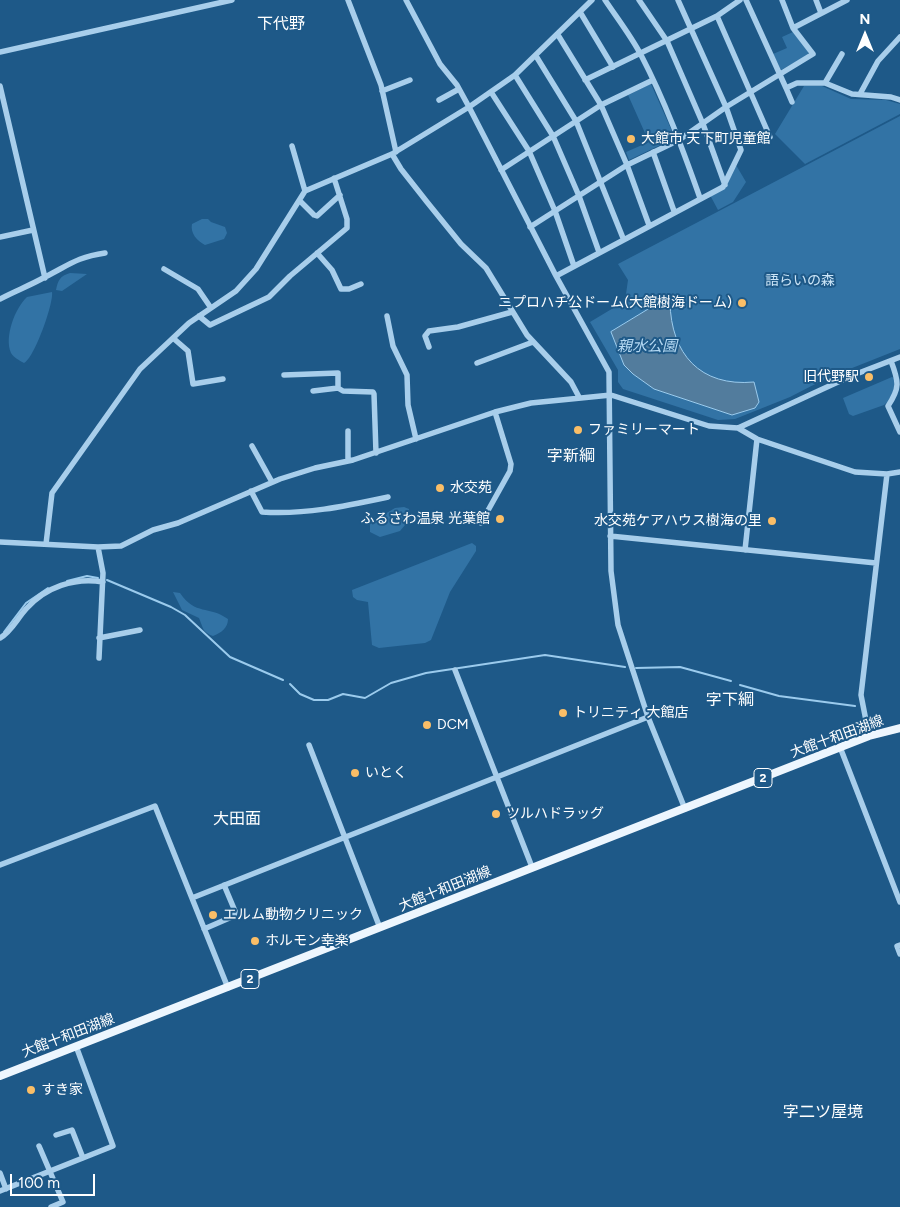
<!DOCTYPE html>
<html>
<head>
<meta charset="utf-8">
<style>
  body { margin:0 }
  #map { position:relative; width:900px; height:1207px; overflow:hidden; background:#1e5988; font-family:Figtree,sans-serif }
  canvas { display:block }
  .north { position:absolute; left:840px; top:10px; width:50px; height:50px; -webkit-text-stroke:4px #1e5988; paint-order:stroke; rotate:0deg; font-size:14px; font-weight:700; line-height:20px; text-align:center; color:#fff }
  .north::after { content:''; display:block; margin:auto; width:18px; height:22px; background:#fff; clip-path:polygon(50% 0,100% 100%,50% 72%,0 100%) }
  .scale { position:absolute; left:10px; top:1174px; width:85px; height:22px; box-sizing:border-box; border:2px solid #fff; border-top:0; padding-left:6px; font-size:15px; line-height:18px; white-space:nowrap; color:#fff; -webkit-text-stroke:4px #1e5988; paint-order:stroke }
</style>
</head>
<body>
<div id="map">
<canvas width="900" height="1207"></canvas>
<div class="north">N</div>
<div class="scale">100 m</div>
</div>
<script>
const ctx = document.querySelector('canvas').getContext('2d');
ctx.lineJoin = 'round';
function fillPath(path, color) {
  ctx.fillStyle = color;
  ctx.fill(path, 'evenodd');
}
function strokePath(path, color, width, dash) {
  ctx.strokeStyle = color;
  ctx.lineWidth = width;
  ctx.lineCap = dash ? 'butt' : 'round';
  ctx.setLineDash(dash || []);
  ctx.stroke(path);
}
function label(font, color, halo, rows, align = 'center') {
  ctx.font = font + ' Figtree,"Noto Sans JP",sans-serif';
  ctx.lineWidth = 4;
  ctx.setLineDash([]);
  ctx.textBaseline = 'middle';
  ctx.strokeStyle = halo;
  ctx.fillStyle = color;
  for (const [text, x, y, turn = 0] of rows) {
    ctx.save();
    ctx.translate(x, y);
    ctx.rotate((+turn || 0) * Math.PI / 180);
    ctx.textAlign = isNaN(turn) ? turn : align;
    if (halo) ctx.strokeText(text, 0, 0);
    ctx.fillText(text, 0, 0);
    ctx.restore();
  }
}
fillPath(new Path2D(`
  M793,32L808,51V55L781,70L773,54L787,48L782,37Z
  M651,84L675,138L629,160L626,152L649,142L628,95Z
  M804,86H822L851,99L886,100L900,104V114L805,164L775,134Z
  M900,116V349L827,378L790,397L735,419L718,420L623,389L618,382V370L590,322L625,301L628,280L618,264Z
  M736,165L746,182L733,202L718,210L710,195L724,187Z
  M202,219H208L211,222L225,227L227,233L224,239L205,245C197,241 190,233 192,224Z
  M70,273L87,274L62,291L56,290C58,280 60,276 70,273Z
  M52,292C54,303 34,359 24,363C19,360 14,358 11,353C4,337 15,308 27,297Z
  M892,377L896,379L892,398L884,405L853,416L849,414L843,398Z
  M404,507L409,509L410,519L400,531L380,537L370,532V523L395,508Z
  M472,543L476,546V551L450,592L431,640L425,643L379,648L372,645L368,602L357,600L353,597L352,590Z
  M173,592L180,593C196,616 208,605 228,619C228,628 221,633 213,636C202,632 203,627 199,618L182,610Z`), '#3273a5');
const water = new Path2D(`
  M667,298V301L670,302C671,354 700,387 754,382L759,402L755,408L732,415L654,389L633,374L624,365L611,332Z`);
fillPath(water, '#527c9d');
strokePath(water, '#9bcbed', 1);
strokePath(new Path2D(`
  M107,580L171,607L185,615L230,657L283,680
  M67,581L87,576L98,578
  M4,632L26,603L48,588
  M636,668L680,667L731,681
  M290,684L300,694L314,700H328L343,694L365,698L391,683L426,673L545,655L625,667
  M740,685L779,696L855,706`), '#9bcbed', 2);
strokePath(new Path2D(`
  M348,0L381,85L396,152
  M406,0L440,64L457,85L469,107L556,276L609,372L611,571L618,625L648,717L685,809
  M605,0C617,18 631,36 641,55C665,101 683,150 700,198
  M639,0L667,41L703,124L725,185
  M746,0L786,88L797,83H825L852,94L891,97L900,100
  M816,0L821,13
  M580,12L613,67
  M717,16L770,137
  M793,28L847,0
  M558,35L601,105L627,165L649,225
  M0,52L232,0
  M536,56L576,121L623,238
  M515,75L553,136L579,196L599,252
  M585,80L717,16L740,0
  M825,83L842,54
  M0,86L45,278
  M786,88L792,102
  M382,91L410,80
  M491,92L529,151L555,211L574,266
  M860,94L878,61L900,37
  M439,100L459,89
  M292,146L305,191
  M653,152L674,211
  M392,154L401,169L427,202L461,244L486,268L527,335L571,382L579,397
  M501,170L601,105L653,80
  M300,201L314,215L317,216L340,195
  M530,227L627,165L679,140L726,107L813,54L793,28L782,0
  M0,237L33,230
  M317,253L332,270L341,289H349L361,284
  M164,269L198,289L211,308
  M556,276L723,187L741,150L726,107L678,0
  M0,299C15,291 31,285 45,277C69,265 77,257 105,253
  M199,316L210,325L269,297L290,276L347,228V219L334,178
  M387,316L393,346L407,375L408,405L416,439
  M173,338L188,351L193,384L223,379
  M429,347L425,336L429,331L458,327L512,312
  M891,361C899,382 900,388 888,406L900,432
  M477,363L533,342
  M284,375L338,373V388L313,391
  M338,388L343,391L373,392L374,394L376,453
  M738,428L757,439L855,472L887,474L900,472
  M348,431V461
  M252,446L272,482
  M251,491L262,512C305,515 346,506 388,497
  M481,523L510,471L511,464L495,412
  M610,536L876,563
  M0,542L98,547L121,546L153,530L178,523L280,479L315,468L353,460L495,412L531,403L611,395L709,426L738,428L851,376L900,357
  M46,544L52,493L140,369L189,323L236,291L256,269L305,191L392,154L469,107L515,75L592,0
  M98,547L103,573L99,658
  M745,550L757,439
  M0,638C11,632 17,619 26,609C45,587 75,577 103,582
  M99,638L140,630
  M455,670L532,867
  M869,736L861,695L887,474
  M309,745L380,928
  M840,747L900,902
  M0,865L155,806L228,988
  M192,898L648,717
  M204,929L234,916L235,911L224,885
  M900,945L897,946L900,954
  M56,1135L72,1130L83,1158
  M39,1146L63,1202L51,1207
  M0,1173L6,1189
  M0,1191L113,1146L76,1046`), '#a8ceeb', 5.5);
strokePath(new Path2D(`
  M0,1076L869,736L900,728`), '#edf6fe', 8);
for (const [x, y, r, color] of [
  [631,139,5,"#fabe67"],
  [742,303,5,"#fabe67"],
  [869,377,5,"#fabe67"],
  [578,430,5,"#fabe67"],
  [440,488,5,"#fabe67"],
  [500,519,5,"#fabe67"],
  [772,521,5,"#fabe67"],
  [563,713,5,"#fabe67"],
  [427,725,5,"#fabe67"],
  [355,773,5,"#fabe67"],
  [496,814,5,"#fabe67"],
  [213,915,5,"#fabe67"],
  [255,941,5,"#fabe67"],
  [31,1090,5,"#fabe67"]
]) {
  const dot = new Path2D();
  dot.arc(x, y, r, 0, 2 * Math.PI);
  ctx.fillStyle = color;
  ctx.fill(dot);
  strokePath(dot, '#1e5988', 2);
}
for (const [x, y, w] of [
  [763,778,18],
  [250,979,18]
]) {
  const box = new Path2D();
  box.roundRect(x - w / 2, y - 9.5, w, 19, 4);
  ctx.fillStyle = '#1e5988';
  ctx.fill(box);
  strokePath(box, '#fff', 1);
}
label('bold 12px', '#fff', null, [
  ["2",763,778],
  ["2",250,979]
]);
label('14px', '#fff', '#1e5988', [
  ["大館市 天下町児童館",641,139],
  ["ニプロハチ公ドーム(大館樹海ドーム)",732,303,"right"],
  ["旧代野駅",859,377,"right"],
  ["ファミリーマート",588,430],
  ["水交苑",450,488],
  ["ふるさわ温泉 光葉館",490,519,"right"],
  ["水交苑ケアハウス樹海の里",762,521,"right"],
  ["トリニティ 大館店",573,713],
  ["DCM",437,725],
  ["いとく",365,773],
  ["ツルハドラッグ",506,814],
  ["エルム動物クリニック",223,915],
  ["ホルモン幸楽",265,941],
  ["すき家",41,1090]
], 'left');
label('14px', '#cde6f8', '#1e5988', [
  ["語らいの森",800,281]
]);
label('14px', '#fff', '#1e5988', [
  ["大館十和田湖線",837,737,-20],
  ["大館十和田湖線",445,889,-22],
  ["大館十和田湖線",68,1036,-21]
]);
label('italic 15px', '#b4d8f2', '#1e5988', [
  ["親水公園",647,347]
]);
label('16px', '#fff', '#1e5988', [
  ["下代野",281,24],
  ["字新綱",571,456],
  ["字下綱",730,700],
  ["大田面",237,819],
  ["字二ツ屋境",823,1112]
]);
</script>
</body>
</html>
